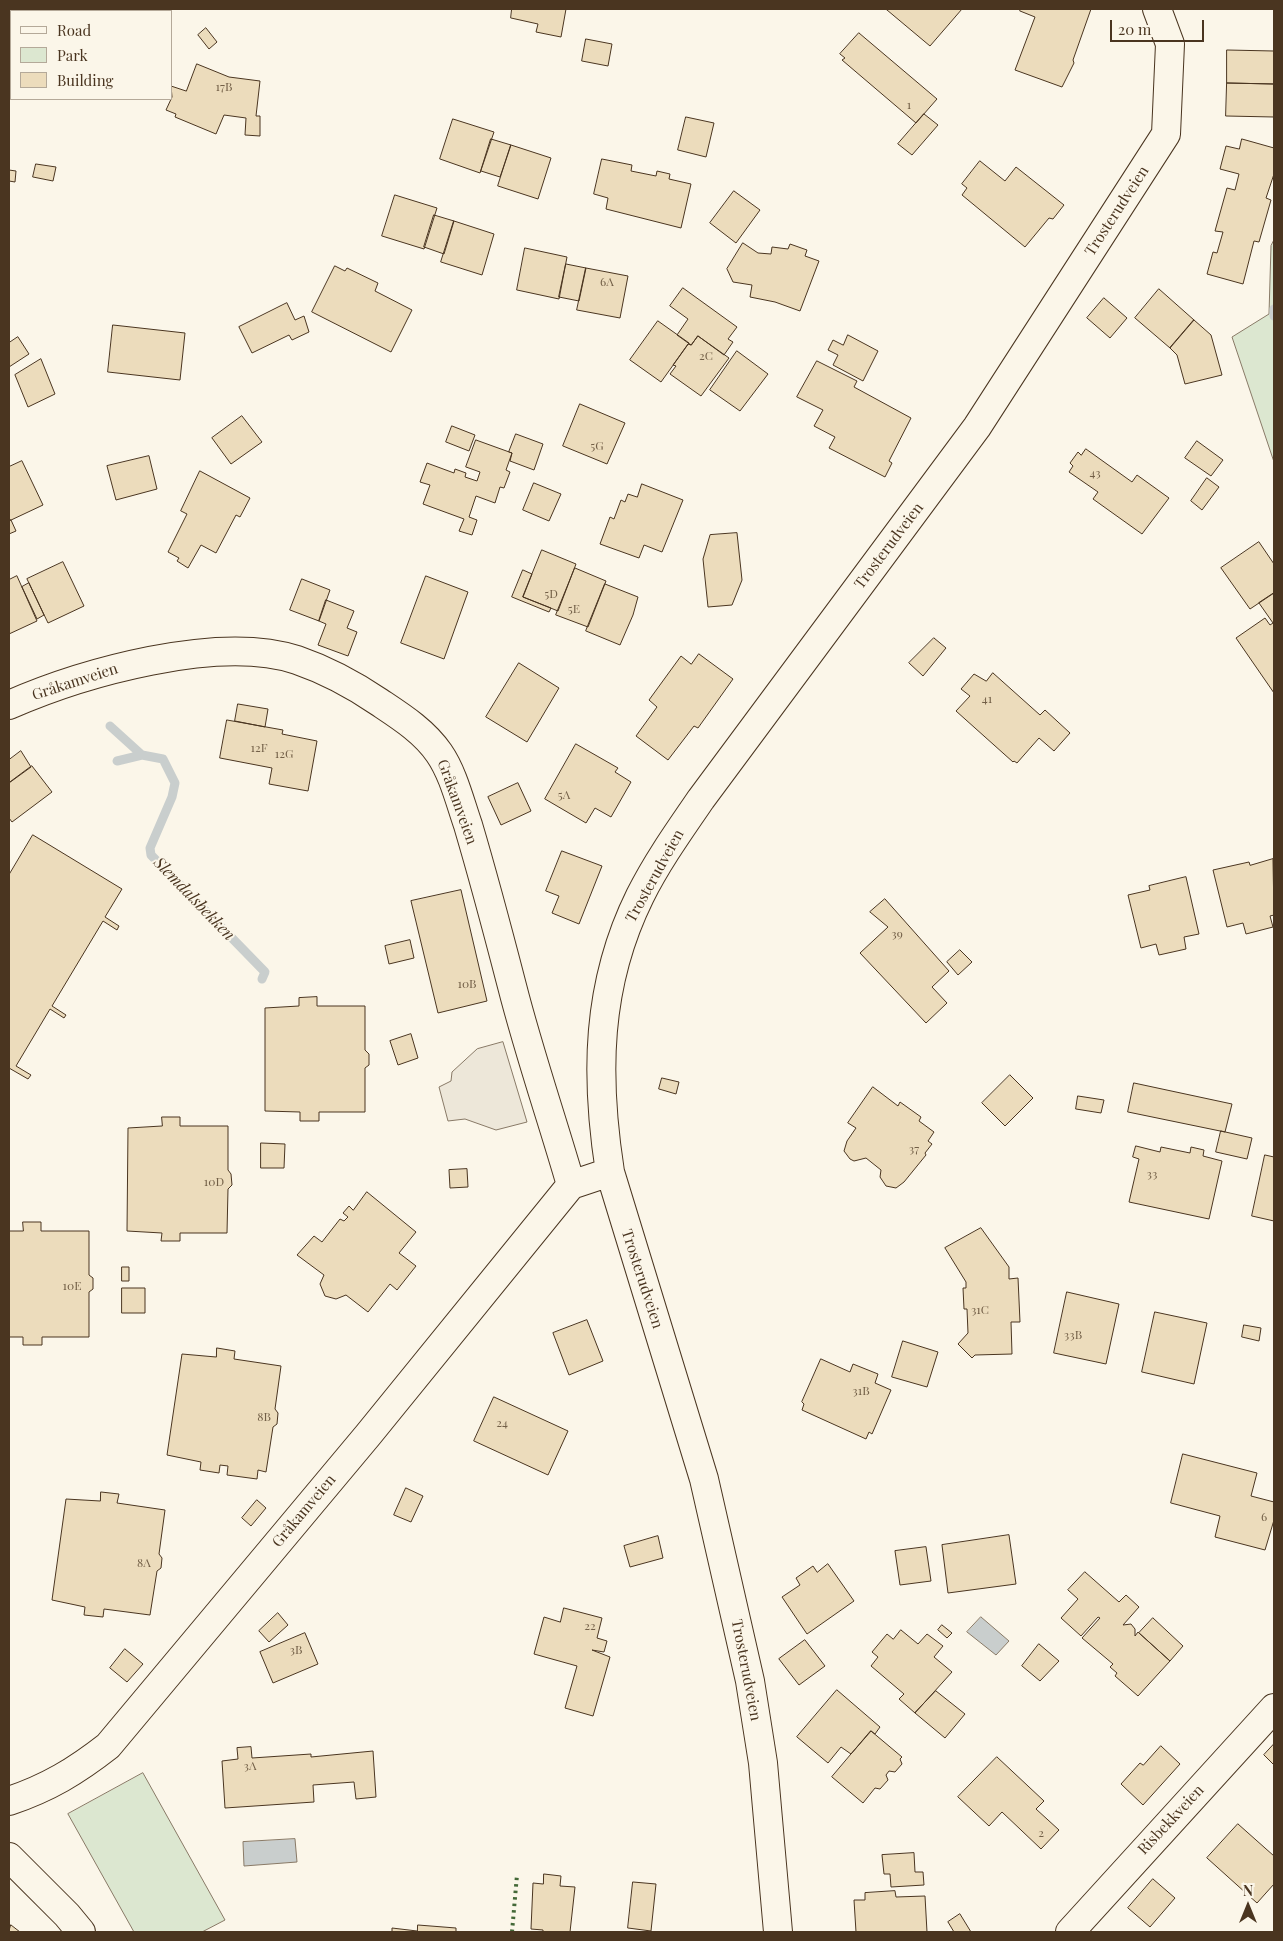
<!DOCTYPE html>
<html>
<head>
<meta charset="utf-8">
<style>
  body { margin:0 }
  #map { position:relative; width:1283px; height:1941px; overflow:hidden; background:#fbf6e9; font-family:"Playfair Display",serif }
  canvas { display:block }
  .frame { position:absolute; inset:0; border:10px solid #4a3520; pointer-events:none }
  .legend { position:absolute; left:10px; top:10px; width:162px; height:90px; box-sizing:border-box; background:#fbf6e9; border:1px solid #b4a999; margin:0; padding:6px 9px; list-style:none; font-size:15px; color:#4a3520 }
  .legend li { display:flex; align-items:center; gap:10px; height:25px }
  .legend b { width:25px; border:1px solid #b4a999 }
  .north { position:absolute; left:1223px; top:1881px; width:50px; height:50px; -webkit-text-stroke:4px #fbf6e9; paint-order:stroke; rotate:0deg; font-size:14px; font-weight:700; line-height:20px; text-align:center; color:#4a3520 }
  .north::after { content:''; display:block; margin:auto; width:18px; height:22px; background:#4a3520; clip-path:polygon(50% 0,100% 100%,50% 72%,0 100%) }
  .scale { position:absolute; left:1110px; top:20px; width:94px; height:22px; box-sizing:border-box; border:2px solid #4a3520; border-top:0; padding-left:6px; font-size:15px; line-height:18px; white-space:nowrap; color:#4a3520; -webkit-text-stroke:4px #fbf6e9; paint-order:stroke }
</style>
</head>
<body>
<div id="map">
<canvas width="1283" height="1941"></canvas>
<div class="frame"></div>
<ul class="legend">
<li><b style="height:6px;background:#fbf6e9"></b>Road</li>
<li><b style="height:14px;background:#dce7d0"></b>Park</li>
<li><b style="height:14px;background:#ecdcbc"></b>Building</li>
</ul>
<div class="north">N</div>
<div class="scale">20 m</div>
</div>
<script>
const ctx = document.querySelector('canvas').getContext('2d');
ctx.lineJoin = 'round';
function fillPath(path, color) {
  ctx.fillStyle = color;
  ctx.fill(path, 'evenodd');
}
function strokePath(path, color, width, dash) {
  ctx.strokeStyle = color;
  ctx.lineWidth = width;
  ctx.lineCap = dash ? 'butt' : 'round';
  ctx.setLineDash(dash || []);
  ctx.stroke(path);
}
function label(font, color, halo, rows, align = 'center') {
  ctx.font = font + ' "Playfair Display",serif';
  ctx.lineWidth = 4;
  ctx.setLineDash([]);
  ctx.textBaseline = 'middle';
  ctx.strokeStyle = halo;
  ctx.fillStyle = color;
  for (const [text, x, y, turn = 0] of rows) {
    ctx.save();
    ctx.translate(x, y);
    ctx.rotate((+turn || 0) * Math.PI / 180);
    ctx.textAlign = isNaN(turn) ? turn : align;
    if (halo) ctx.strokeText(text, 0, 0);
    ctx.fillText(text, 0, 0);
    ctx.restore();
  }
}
const green = new Path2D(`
  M1274,240V462L1232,337L1269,314L1271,246Z
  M143,1773L225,1920L202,1932H134L68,1814Z`);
fillPath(green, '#dce7d0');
strokePath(green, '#887966', 1);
const parking = new Path2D(`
  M503,1042L527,1122L496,1130L465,1119L448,1121L439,1087L451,1081L452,1072L477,1049Z`);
fillPath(parking, '#ede7d9');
strokePath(parking, '#887966', 1);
const water = new Path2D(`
  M981,1617L1009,1641L996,1655L967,1632Z
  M295,1839L297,1862L244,1866L243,1842Z`);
fillPath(water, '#c9cecd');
strokePath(water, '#887966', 1);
strokePath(new Path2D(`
  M1274,309V316
  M110,726L142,755L163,759L175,783L172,797L150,848L151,855L265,972L262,979
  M117,761L142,755`), '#c9cecd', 9);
const building = new Path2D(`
  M512,9H566L561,37L536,32L538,24L511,18Z
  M888,9H962L930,46L887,10Z
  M1021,9H1091L1073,60L1074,63L1062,87L1015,70L1035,17L1020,11Z
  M206,28L217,42L209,49L198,35Z
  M859,33L937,99L916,123L842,60L845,58L840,54Z
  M586,39L612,44L608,66L582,61Z
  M1227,50L1274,51V84L1227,83Z
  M197,64L229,77L260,81L256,116H260V136L245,135L246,118L224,115L216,134L175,117L176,114L166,110L172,97L171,86L186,91Z
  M1227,83L1274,84V117L1226,116Z
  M924,114L938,125L912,155L898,144Z
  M686,117L714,123L706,157L678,150Z
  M453,119L494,132L480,173L440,159Z
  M491,139L511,145L500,177L481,171Z
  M1242,139L1274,148V174L1266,198L1271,200L1259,242L1254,241L1243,284L1207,274L1213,252L1217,253L1223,232L1215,231L1227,188L1235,190L1239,174L1220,169L1226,146L1239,149Z
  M511,145L551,158L538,199L498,186Z
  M602,159L632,165L631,171L656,176L657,171L670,174L669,179L691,184L681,228L606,209L608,198L594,194Z
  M980,161L1005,181L1016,167L1064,205L1053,219L1049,218L1025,247L962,195L967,188L962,184Z
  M36,164L56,167L53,181L33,177Z
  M9,165V170L16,171L15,182L9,181V183Z
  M734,191L760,210L736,243L710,223Z
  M395,195L437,208L424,249L382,236Z
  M434,215L454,221L444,254L424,247Z
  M454,221L494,234L482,275L441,262Z
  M743,243L758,253L771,254L772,247L788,249L790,244L807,250L805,256L819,261L800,311L775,302L750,297L752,285L733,282L727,269Z
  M525,248L567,257L559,299L517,290Z
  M566,264L586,268L579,301L559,297Z
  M335,266L345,271L347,268L378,283L375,291L412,310L391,352L312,312Z
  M586,268L628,276L620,318L577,310Z
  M683,288L737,327L728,339L733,342L724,355L698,336L691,345L677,335L688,319L670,306Z
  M1159,289L1194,320L1170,348L1135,318Z
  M1104,298L1127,318L1110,338L1087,318Z
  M287,303L295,320L304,316L309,332L292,340L289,335L252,353L239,327Z
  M1194,320L1211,335L1222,375L1185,384L1177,355L1170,348Z
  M658,321L689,343L661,382L630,360Z
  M113,325L185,333L180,380L108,372Z
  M848,335L878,351L863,381L833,365L838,355L828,350L833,340L843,345Z
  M698,336L729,358L701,396L670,374L676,366L673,365L688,344L691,345Z
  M18,337L29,354L9,367V343Z
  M737,351L768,374L740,411L710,390Z
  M41,359L55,394L28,407L15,375Z
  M817,361L857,381L854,387L911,418L889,461L892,463L885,477L829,448L835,437L814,426L823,410L797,397Z
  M580,404L625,423L607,464L563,446Z
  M242,416L262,442L231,464L212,438Z
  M452,426L475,435L469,451L446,442Z
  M516,434L543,444L534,470L510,461L512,453L509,452Z
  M476,440L512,453L506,470L510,472L504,488L500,487L495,503L476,496L469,517L477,520L472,535L459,531L464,519L423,504L430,485L420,482L427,463L454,473L455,469L466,473L465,477L477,481L480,472L466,467Z
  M1197,441L1223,460L1211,476L1185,458Z
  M1086,449L1132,482L1137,475L1169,498L1142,534L1093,499L1098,492L1069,472L1073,466L1070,463L1078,452L1081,455Z
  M149,456L157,489L116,500L107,466Z
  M22,461L43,505L9,521V467Z
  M200,471L250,498L240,517L236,515L216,553L201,545L188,568L177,561L179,558L168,552L187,514L181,511Z
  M1207,478L1219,487L1202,510L1191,501Z
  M534,483L561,494L549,521L523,510Z
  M642,484L683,500L662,552L644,545L639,558L600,544L610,517L614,519L621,500L625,502L628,494L637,497Z
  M11,520L16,531L9,534V521Z
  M737,533L742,580L732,605L708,607L703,559L710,535Z
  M1259,542L1274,564V593L1250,609L1221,568Z
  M542,550L576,564L558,611L523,597Z
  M63,562L84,606L48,623L27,579Z
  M575,568L606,581L588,627L556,615Z
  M523,570L532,574L523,597L551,608L549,612L512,597Z
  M17,576L37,621L9,634V580Z
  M426,576L468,592L444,659L401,643Z
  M302,579L330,590L319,621L290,610Z
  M29,583L44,615L37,619L22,587Z
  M605,584L638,597L633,615L620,645L586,631Z
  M1274,593V693L1236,638L1265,618L1270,625L1273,623L1259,603Z
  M326,600L354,611L347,628L357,632L348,656L318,645L326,624L319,621Z
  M934,638L946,648L923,676L909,663Z
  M699,654L733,679L698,728L694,726L668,760L636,736L657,707L649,700L681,656L691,664Z
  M519,663L559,688L527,742L486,717Z
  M993,673L1040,715L1045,710L1070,733L1054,751L1039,738L1017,763L1014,761L1013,762L956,711L970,696L961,689L974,674L986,681Z
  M238,704L268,709L265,727L235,721Z
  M227,720L283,730L282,734L317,741L308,791L269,784L272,768L220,758Z
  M576,744L618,768L615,772L631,782L611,817L595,808L586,823L545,799Z
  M21,751L31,767L9,783V760Z
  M32,766L52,792L12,822L9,818V783Z
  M518,783L531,811L501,825L488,797Z
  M33,835L122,889L105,917L119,926L117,930L103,921L52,1006L66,1015L64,1018L50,1009L16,1066L31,1075L28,1079L9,1068V875Z
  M562,851L602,866L579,924L552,913L559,896L546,891Z
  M1273,859L1274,915L1270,916L1273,927L1246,934L1243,923L1227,927L1213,870L1249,862L1250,865Z
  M1186,877L1199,934L1184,937L1186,949L1159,955L1156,944L1141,948L1128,895L1150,890L1149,886Z
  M461,890L487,1001L438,1013L411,901Z
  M885,899L949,971L932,987L947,1003L926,1023L860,953L888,927L870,912Z
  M410,940L414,958L389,964L385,946Z
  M960,950L972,962L958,975L947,962Z
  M317,997V1006H365V1050L369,1054V1065L365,1068V1112H319V1121H300V1112L265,1111V1008L299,1006V998Z
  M411,1034L418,1058L398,1065L390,1041Z
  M1010,1075L1033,1098L1005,1126L982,1103Z
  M662,1078L679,1082L676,1094L659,1089Z
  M1134,1083L1232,1104L1225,1132L1128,1112Z
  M873,1087L898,1106L900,1102L921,1117L919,1121L934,1132L928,1141L932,1144L925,1153L926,1155L904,1182L896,1188L886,1186L880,1177L881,1170L866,1158L854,1161L850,1159L844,1151L847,1141L856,1128L848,1123Z
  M1078,1096L1104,1100L1101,1113L1076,1109Z
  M162,1117H180V1126H228V1170L231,1174L232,1185L228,1189L227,1233H180V1241H161L162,1233L127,1231L128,1128L162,1126Z
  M1221,1131L1252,1138L1247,1159L1216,1152Z
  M261,1143L285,1144L284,1168H261Z
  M1136,1146L1160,1152L1161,1147L1190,1153L1191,1147L1204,1150L1203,1156L1222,1161L1209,1219L1129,1202L1139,1159L1133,1157Z
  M1265,1155L1274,1157V1221L1252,1216Z
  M467,1169L468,1187L450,1188L449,1170Z
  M367,1192L416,1232L399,1253L416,1266L397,1290L390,1284L368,1312L346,1295L336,1299L325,1296L320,1284L324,1275L297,1255L314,1236L322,1242L340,1219L344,1221L348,1217L343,1213L349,1206L353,1210Z
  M23,1222H41V1231H89V1275L93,1278V1289L89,1292V1337H42V1345H23V1337H9V1231H23Z
  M981,1228L1009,1267V1279L1018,1278L1020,1322H1011L1012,1354L975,1355L972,1358L958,1344L968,1333L967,1309H964L963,1288H966V1282L945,1248Z
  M122,1267H129V1281H122Z
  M122,1288H145V1313H122Z
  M1067,1292L1119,1304L1106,1364L1054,1353Z
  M1155,1312L1207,1323L1194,1384L1142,1372Z
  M587,1320L603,1361L569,1375L553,1333Z
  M1244,1325L1261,1328L1259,1341L1242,1337Z
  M903,1341L938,1352L927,1387L892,1377Z
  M217,1348L235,1351L234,1359L281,1366L275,1409L278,1413L277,1424L273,1427L266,1472L258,1470L257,1479L227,1475L228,1466L220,1465L219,1473L200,1470L201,1462L167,1455L182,1354L216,1357Z
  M821,1359L850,1372L853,1364L878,1374L875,1383L891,1390L872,1434L869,1432L866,1439L802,1410L804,1404L802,1402Z
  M494,1397L568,1431L548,1475L474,1441Z
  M1183,1454L1257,1473L1251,1496L1274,1502V1520L1265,1550L1215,1537L1220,1516L1171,1503Z
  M406,1488L423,1496L411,1522L394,1515Z
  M101,1492L119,1494L117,1503L165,1510L159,1554L162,1558L161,1568L157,1571L150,1615L104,1609L103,1617L84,1615L85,1607L52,1600L66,1499L100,1501Z
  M257,1500L266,1508L251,1526L242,1518Z
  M1009,1535L1016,1584L948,1593L942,1545Z
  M658,1536L663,1558L630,1567L624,1546Z
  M926,1547L931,1581L900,1585L895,1551Z
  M828,1564L854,1601L807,1634L782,1597L800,1585L796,1578L813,1566L817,1572Z
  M1085,1572L1119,1602L1126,1595L1139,1607L1123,1625L1131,1624L1135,1629V1636L1138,1632L1170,1661L1138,1696L1115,1676L1117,1673L1110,1667L1113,1664L1082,1638L1100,1618L1098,1617L1081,1636L1061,1618L1078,1599L1068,1590Z
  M564,1608L602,1618L597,1638L607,1641L604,1652L592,1650L610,1657L593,1716L565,1708L577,1666L534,1654L544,1617L560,1622Z
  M278,1613L288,1625L269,1642L259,1631Z
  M1153,1618L1183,1646L1170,1661L1139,1633Z
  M942,1625L952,1633L947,1638L938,1630Z
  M901,1630L918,1644L927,1634L943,1646L934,1657L952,1672L915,1713L899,1699L904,1694L871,1666L878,1657L872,1652L887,1634L893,1639Z
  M305,1633L318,1664L273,1683L260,1652Z
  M805,1640L825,1666L799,1685L779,1659Z
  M1039,1644L1059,1661L1040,1681L1022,1666Z
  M125,1649L143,1664L127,1682L110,1668Z
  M837,1690L880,1727L875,1734L871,1731L851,1754L841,1747L828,1763L797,1737Z
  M936,1691L965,1714L945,1738L915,1713Z
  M871,1731L902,1757L900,1759L902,1764L895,1772L889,1771L886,1775L888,1780L880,1789L875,1788L863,1803L832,1777Z
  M1274,1744V1765L1264,1755Z
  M1161,1746L1180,1764L1143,1805L1121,1784L1140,1763L1143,1765Z
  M251,1747L252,1758L311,1754V1757L373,1751L376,1797L356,1799L354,1782L313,1785L314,1802L225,1808L222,1761L238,1759L237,1748Z
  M997,1757L1044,1801L1036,1809L1059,1830L1041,1849L1002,1812L989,1826L958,1797Z
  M1238,1824L1274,1856V1884L1257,1903L1207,1858Z
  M914,1853L915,1872H923L924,1885L891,1887L890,1874H884L882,1855Z
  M544,1874L561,1876L560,1886L575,1887L570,1932H543V1930L531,1929L533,1883L543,1884Z
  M1153,1879L1175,1898L1150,1927L1128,1908Z
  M633,1882L656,1884L651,1931L628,1928Z
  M895,1891L896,1897L925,1896L927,1932H856L854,1900H865V1893Z
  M960,1914L971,1932H954L948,1922Z
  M11,1925L20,1932H9Z
  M418,1925L456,1928V1932H392V1928L417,1931Z`);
fillPath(building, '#ecdcbc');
strokePath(building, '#4a3520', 1);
const minor = new Path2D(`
  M9,705C82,673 218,634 297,660C326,670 354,685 379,702C400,716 424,731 439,753C453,773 460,802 468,825C484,879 498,932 512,986C529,1053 552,1119 571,1185L610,1172
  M9,1801C48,1788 76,1771 108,1746L368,1435L571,1185
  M9,1857L67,1915L81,1932
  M778,1932L763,1763L750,1681L704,1479L610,1172C595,1076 596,985 640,896C657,862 679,831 701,799L977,427L1166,134L1170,44L1157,9
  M1070,1932L1274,1708`);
strokePath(minor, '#4a3520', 30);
strokePath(minor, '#fbf6e9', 28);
strokePath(new Path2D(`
  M512,1932L517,1875`), '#436837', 4, [2.5, 4]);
label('12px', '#725f47', null, [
  ["17B",224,87],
  ["1",909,105],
  ["6A",607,282],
  ["2C",706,356],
  ["5G",597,446],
  ["43",1095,473],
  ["5D",551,594],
  ["5E",574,609],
  ["41",987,699],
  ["12F",259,748],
  ["12G",284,754],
  ["5A",564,795],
  ["39",897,934],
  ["10B",467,984],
  ["37",914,1149],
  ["33",1152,1174],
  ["10D",214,1182],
  ["10E",72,1286],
  ["31C",980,1310],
  ["33B",1073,1335],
  ["31B",861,1391],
  ["8B",264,1417],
  ["24",502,1423],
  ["6",1264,1517],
  ["8A",144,1563],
  ["22",590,1626],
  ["3B",296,1650],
  ["3A",250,1766],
  ["2",1041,1833]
]);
label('15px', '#4a3520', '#fbf6e9', [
  ["Trosterudveien",1117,211,-57],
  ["Trosterudveien",889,546,-53],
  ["Gråkamveien",75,682,-18],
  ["Gråkamveien",457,802,70],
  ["Trosterudveien",655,876,-61],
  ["Trosterudveien",642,1279,72],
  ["Gråkamveien",304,1511,-50],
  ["Trosterudveien",746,1670,79],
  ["Risbekkveien",1171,1820,-47]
]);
label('italic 16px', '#4a3520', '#fbf6e9', [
  ["Slemdalsbekken",194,899,46]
]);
</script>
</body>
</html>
